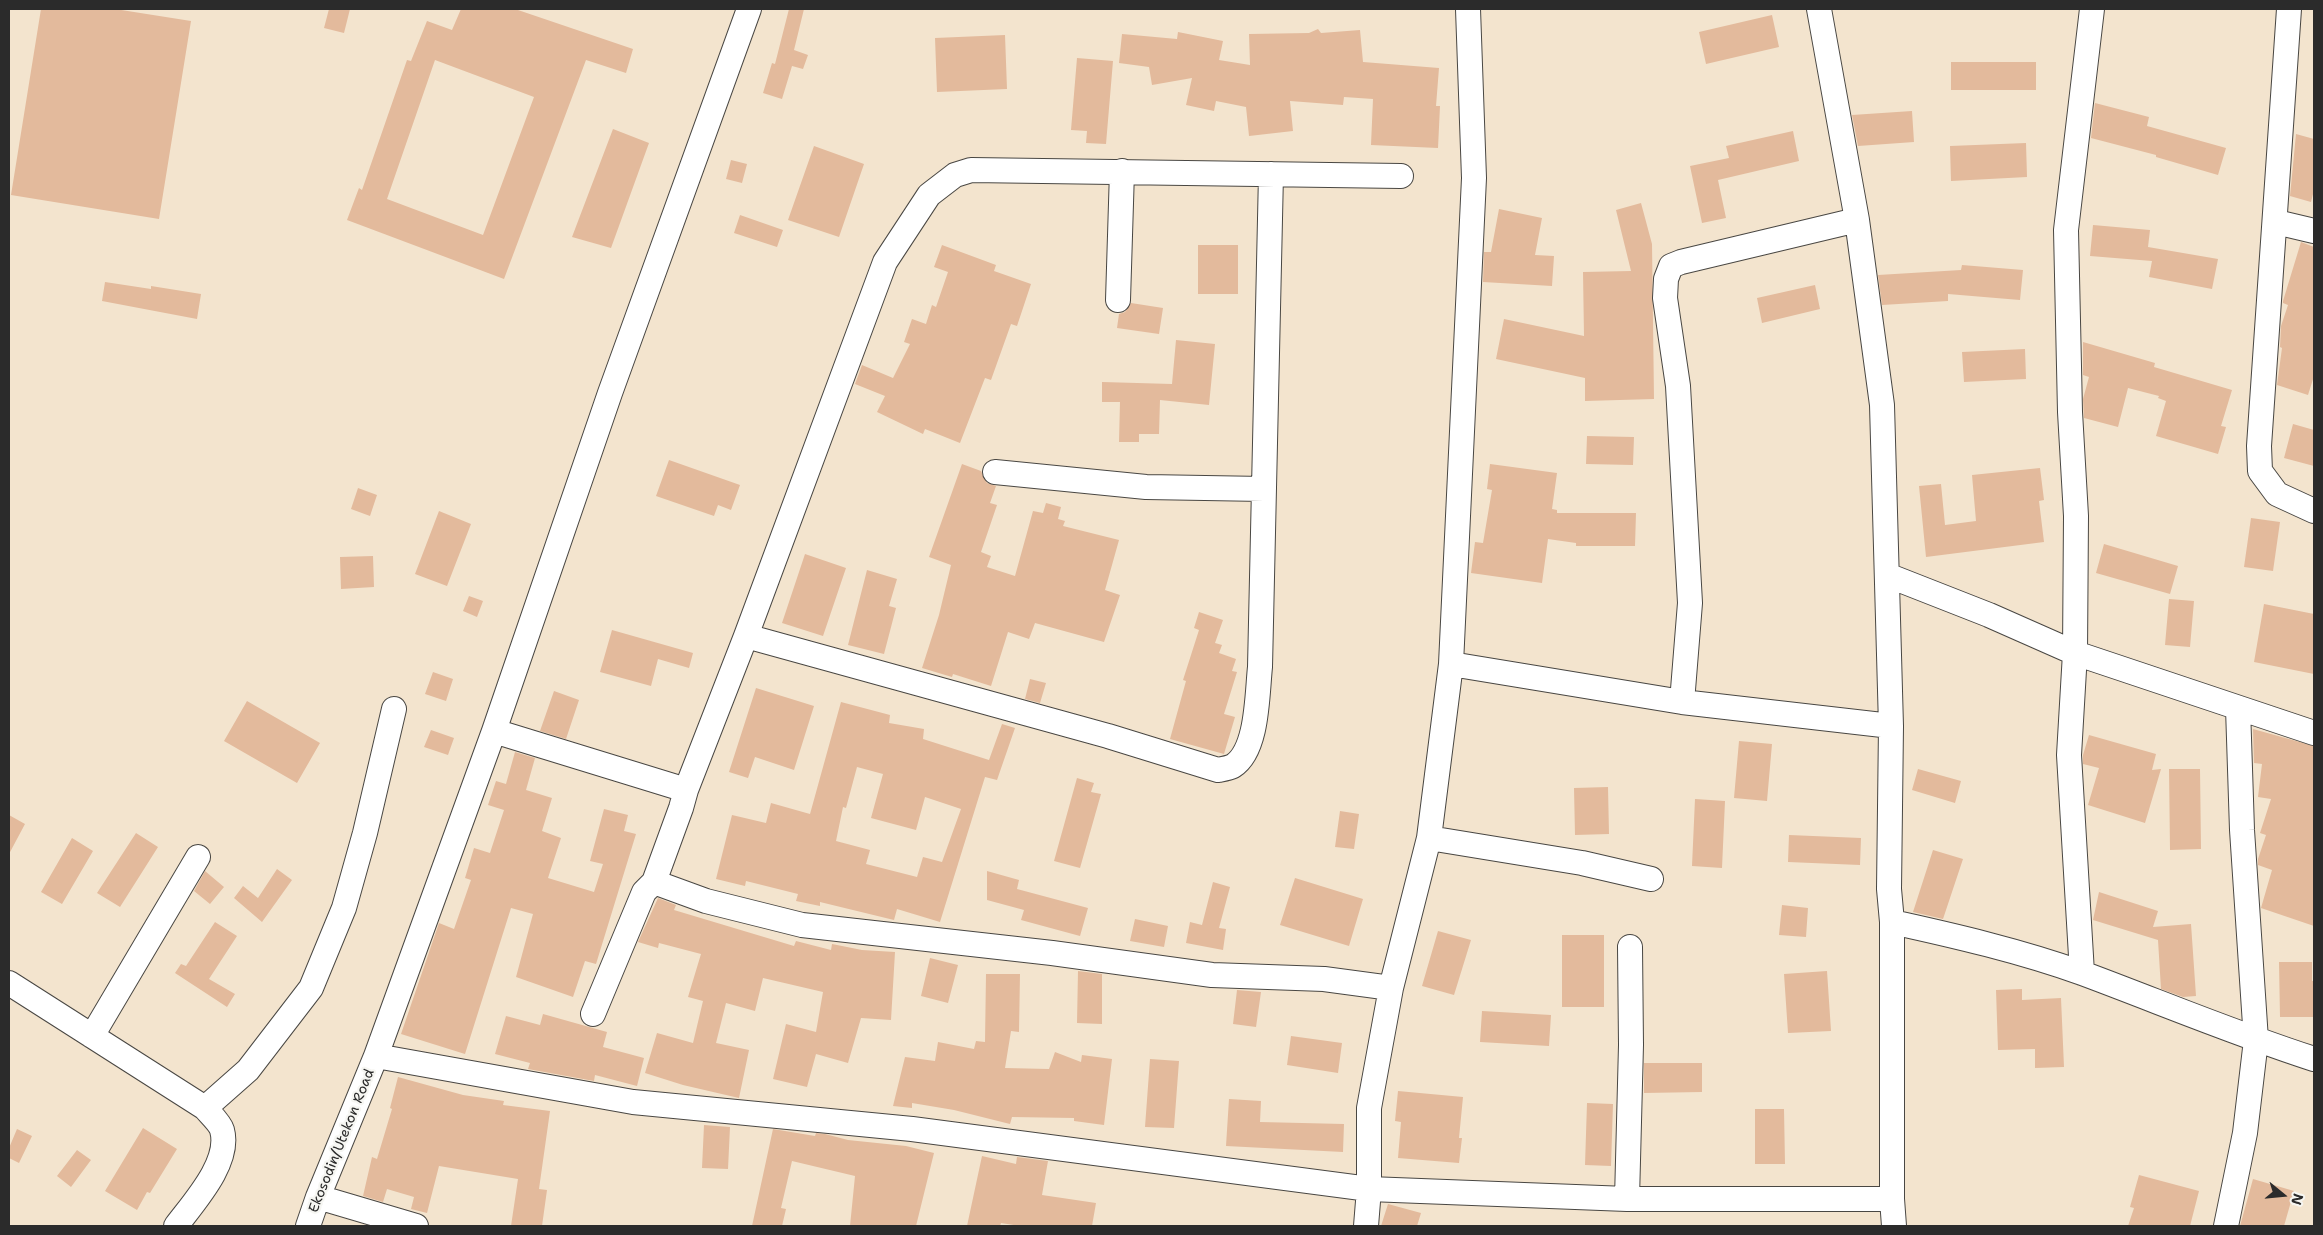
<!DOCTYPE html>
<html>
<head>
<meta charset="utf-8">
<style>
  body { margin:0 }
  #map { position:relative; width:2323px; height:1235px; overflow:hidden; background:#f3e4ce; font-family:"Shantell Sans",sans-serif }
  canvas { display:block }
  .frame { position:absolute; inset:0; border:10px solid #2b2b2b; pointer-events:none }
  .north { position:absolute; left:2258px; top:1170px; width:50px; height:50px; -webkit-text-stroke:4px #f6f6f2; paint-order:stroke; rotate:107deg; font-size:14px; font-weight:700; line-height:20px; text-align:center; color:#2b2b2b }
  .north::after { content:''; display:block; margin:auto; width:18px; height:22px; background:#2b2b2b; clip-path:polygon(50% 0,100% 100%,50% 72%,0 100%) }
</style>
</head>
<body>
<div id="map">
<canvas width="2323" height="1235"></canvas>
<div class="frame"></div>
<div class="north">N</div>
</div>
<script>
const ctx = document.querySelector('canvas').getContext('2d');
ctx.lineJoin = 'round';
function fillPath(path, color) {
  ctx.fillStyle = color;
  ctx.fill(path, 'evenodd');
}
function strokePath(path, color, width, dash) {
  ctx.strokeStyle = color;
  ctx.lineWidth = width;
  ctx.lineCap = dash ? 'butt' : 'round';
  ctx.setLineDash(dash || []);
  ctx.stroke(path);
}
function label(font, color, halo, rows, align = 'center') {
  ctx.font = font + ' "Shantell Sans",sans-serif';
  ctx.lineWidth = 4.5;
  ctx.setLineDash([]);
  ctx.textBaseline = 'middle';
  ctx.strokeStyle = halo;
  ctx.fillStyle = color;
  for (const [text, x, y, turn = 0] of rows) {
    ctx.save();
    ctx.translate(x, y);
    ctx.rotate((+turn || 0) * Math.PI / 180);
    ctx.textAlign = isNaN(turn) ? turn : align;
    if (halo) ctx.strokeText(text, 0, 0);
    ctx.fillText(text, 0, 0);
    ctx.restore();
  }
}
fillPath(new Path2D(`
  M41,9H115L191,21L159,219L11,195Z
  M329,9H350L344,33L324,28Z
  M461,9H515L633,49L626,73L586,60L504,279L347,220L359,188L362,190L407,60L411,61L427,21L452,30ZM435,60L534,97L483,235L387,199Z
  M789,9H804L794,50L808,55L803,69L792,66L782,99L763,93L772,63L775,64Z
  M1772,15L1779,47L1706,64L1699,32Z
  M1318,29L1321,33L1360,30L1363,62L1439,68L1436,106H1440L1438,148L1371,145L1373,99L1344,97L1343,105L1290,101L1293,131L1249,136L1246,107L1216,101L1214,111L1186,105L1192,78L1152,85L1149,67L1119,63L1122,34L1177,39L1178,32L1223,41L1219,60L1250,65L1249,34L1309,33Z
  M1005,35L1007,89L937,92L935,38Z
  M1077,58L1113,61L1106,144L1086,143L1087,131L1071,130Z
  M1951,62H2036V90H1951Z
  M2095,103L2149,117L2147,126L2226,148L2218,175L2156,157V155L2091,138Z
  M1912,111L1914,142L1858,146L1852,115Z
  M613,129L649,143L611,248L572,237Z
  M1793,131L1799,161L1718,180L1726,218L1702,223L1690,166L1729,158L1726,146Z
  M2296,134L2314,139V190L2311,202L2290,196Z
  M2026,143L2027,177L1951,181L1950,146Z
  M814,146L864,164L839,237L788,220Z
  M731,160L747,164L742,183L726,179Z
  M1641,203L1652,244L1654,399L1585,401V378L1496,359L1504,319L1584,336L1583,272L1631,271L1616,210Z
  M1499,209L1542,218L1535,255L1554,256L1552,286L1483,282L1484,252H1491Z
  M740,215L783,230L777,247L734,233Z
  M2093,225L2150,230L2148,247L2218,259L2212,289L2149,277L2152,261L2090,256Z
  M2301,242L2314,247V376L2308,395L2277,385L2282,348L2280,347L2281,326L2288,305L2283,303V301Z
  M942,245L996,265L994,271L1031,284L1017,326L1011,324L991,380L985,378L960,443L925,429L923,434L877,412L885,396L855,384L862,365L893,378L910,344L904,342L912,319L926,324L932,305L936,307L948,272L934,267Z
  M1198,245H1238V294H1198Z
  M1962,265L2023,270L2020,300L1948,294V301L1882,305L1878,275L1961,270Z
  M105,282L151,289V286L201,294L197,319L102,301Z
  M1815,285L1820,309L1762,323L1757,298Z
  M1131,303L1163,308L1159,334L1117,328L1119,314L1125,312Z
  M1176,340L1215,344L1209,405L1160,400L1159,434H1139V442H1119L1120,402H1102V382L1172,384Z
  M2083,342L2155,363L2154,367L2232,390L2221,426L2226,427L2218,454L2156,436L2166,401L2158,398L2159,396L2128,388L2118,427L2084,418L2083,399L2089,377L2083,375Z
  M2025,349L2026,379L1964,382L1962,352Z
  M2293,424L2314,430V466L2284,458Z
  M1587,436L1634,437L1633,465L1586,464Z
  M669,460L740,485L731,510L718,505L714,516L656,496Z
  M962,464L981,471L987,483L996,486L990,503L997,505L981,552L991,556L987,567L1015,576L1033,511L1043,513L1046,503L1061,507L1058,519L1065,521L1063,526L1119,540L1105,590L1120,595L1104,642L1035,623L1029,639L1008,632L991,686L953,674L952,677L922,668L939,615L951,565L929,557Z
  M1490,464L1557,473L1552,509L1557,510V513H1636L1635,546H1576V543L1548,539L1542,583L1471,573L1475,542L1483,543L1492,490L1487,489Z
  M2040,468L2044,500L2039,501L2044,542L1926,557L1919,486L1941,484L1945,525L1976,521L1972,475Z
  M358,488L377,495L370,516L351,509Z
  M439,511L471,524L447,586L415,574Z
  M2251,518L2280,522L2273,571L2244,567Z
  M2104,544L2178,566L2170,594L2096,573Z
  M805,554L846,568L823,636L782,623Z
  M373,556L374,587L341,589L340,557Z
  M867,570L897,579L889,606L896,608L884,654L848,645Z
  M469,596L483,601L477,617L463,611Z
  M2169,599L2194,601L2190,647L2165,645Z
  M2264,604L2314,614V674L2254,662Z
  M1199,612L1223,620L1215,643L1222,645L1219,653L1236,659L1232,671L1237,672L1224,714L1235,717L1224,754L1170,739L1186,681L1183,680L1199,630L1194,628Z
  M612,630L693,653L689,668L658,659L651,686L600,672Z
  M433,672L453,679L446,701L425,694Z
  M1030,679L1046,683L1040,703L1025,699Z
  M756,688L814,706L794,770L755,757L748,778L729,772Z
  M554,691L579,700L566,739L540,731Z
  M247,701L320,743L297,783L224,741Z
  M841,702L890,715L889,723L924,729L923,739L989,760L1002,724L1015,728L997,780L985,777L940,922L897,909L894,920L820,902V906L796,901L798,894L746,881L745,886L716,879L732,815L766,823L771,803L810,814ZM857,767L883,774L871,818L916,830L925,797L961,809L942,862L923,857L917,877L866,864L870,850L836,841L843,807L846,808Z
  M2253,729L2314,746V926L2261,908L2272,870L2258,865V859L2266,835L2260,833L2271,799L2258,797L2262,764L2254,763Z
  M431,730L454,738L448,755L424,747Z
  M2089,735L2156,754L2152,770L2161,769L2145,823L2088,805L2099,768L2083,764V755Z
  M1739,741L1772,744L1767,801L1734,798Z
  M515,752L535,758L526,790L552,798L542,831L561,838L548,878L594,892L603,864L590,861L604,809L628,815L624,831L636,834L596,964L585,961L573,997L516,977L533,914L511,908L465,1054L401,1034L439,923L454,929L471,880L465,878L474,848L490,853L504,810L488,805L496,781L506,784Z
  M1918,769L1961,781L1955,803L1912,790Z
  M2169,769H2200L2201,849L2170,850Z
  M1077,778L1094,783L1091,792L1101,794L1080,868L1054,861Z
  M1608,787L1609,834L1575,835L1574,788Z
  M1695,799L1725,801L1722,868L1692,866Z
  M1340,811L1359,814L1354,849L1335,847Z
  M9,815L25,824L9,854Z
  M136,833L158,847L120,907L97,893Z
  M1789,835L1861,838L1860,865L1788,862Z
  M72,838L93,851L62,904L41,892Z
  M1933,850L1963,859L1943,919L1913,912Z
  M277,869L292,880L262,922L234,898L243,886L258,898Z
  M205,871L224,887L210,904L194,891Z
  M987,871L1019,880L1017,889L1088,908L1080,936L1021,920L1024,910L987,900Z
  M1295,878L1363,899L1349,946L1280,925Z
  M1213,882L1230,887L1219,928L1226,929L1223,950L1186,943L1190,922L1202,925Z
  M2099,892L2158,911L2153,927L2191,924L2196,996L2183,997L2161,989L2158,940L2093,920Z
  M658,898L676,905L674,910L794,946L796,941L831,950L832,944L862,950L895,952L891,1020L861,1018L848,1063L816,1054L807,1087L773,1079L786,1024L816,1032L823,992L763,978L755,1011L726,1003L716,1043L749,1050L739,1098L683,1085L645,1073L657,1033L693,1043L703,1001L688,997L701,954L659,943L658,948L638,942Z
  M1782,905L1808,908L1806,937L1779,935Z
  M1135,919L1168,926L1164,947L1130,941Z
  M215,922L237,936L209,979L235,994L227,1007L175,973L181,964L186,966Z
  M1438,931L1471,940L1454,995L1422,986Z
  M1562,935H1604V1007H1562Z
  M930,958L958,965L948,1003L921,996Z
  M2279,962H2312V981H2314V1017H2280Z
  M1078,971L1102,974V1024L1077,1023Z
  M1827,971L1831,1031L1788,1033L1784,974Z
  M986,974H1020L1019,1032L1011,1031L1005,1068L1049,1069L1055,1052L1081,1062L1082,1055L1112,1059L1104,1125L1074,1121V1118L1012,1117L1010,1124L954,1110L912,1103V1108L893,1106L905,1057L935,1061L938,1042L974,1049L976,1041L985,1042Z
  M2022,989V1000L2061,998L2064,1067L2035,1068V1049L1998,1050L1996,990Z
  M1237,990L1261,992L1256,1027L1233,1024Z
  M1482,1011L1551,1015L1549,1046L1480,1042Z
  M543,1014L607,1032L603,1047L644,1058L637,1086L595,1075L594,1081L528,1069L530,1063L495,1054L506,1016L540,1025Z
  M1291,1036L1342,1043L1338,1073L1287,1065Z
  M1150,1059L1179,1061L1174,1128L1145,1127Z
  M1644,1063H1702V1092L1644,1093Z
  M398,1077L463,1095L504,1101L503,1105L550,1111L539,1189L547,1190L542,1226H511L518,1179L439,1166L427,1213L411,1209L414,1197L387,1189L383,1202L363,1196L372,1157L377,1159L392,1109L390,1108Z
  M1398,1091L1463,1097L1459,1138H1462L1459,1163L1398,1158L1401,1122L1395,1121Z
  M1229,1099L1261,1101L1260,1122L1344,1124L1343,1152L1226,1146Z
  M1587,1103L1613,1104L1611,1166L1585,1165Z
  M1755,1109H1784L1785,1164H1755Z
  M704,1125L730,1127L728,1169L702,1168Z
  M143,1128L177,1149L150,1193L147,1192L137,1210L105,1191Z
  M17,1129L32,1136L19,1163L9,1158V1148Z
  M773,1129L815,1136L816,1133L825,1134L848,1140L906,1146L934,1153L916,1226H850L855,1176L792,1161L781,1208L786,1209L782,1226H752Z
  M77,1150L91,1160L71,1187L57,1176Z
  M982,1156L1016,1164L1017,1157L1048,1161L1042,1195L1096,1203L1092,1226H1020L1001,1223L1000,1226H967Z
  M2139,1175L2199,1191L2190,1226H2128L2134,1208L2130,1207Z
  M2253,1179L2294,1191L2284,1226H2240Z
  M1388,1204L1421,1213L1417,1226H1381Z`), '#e3ba9c');
const minor = new Path2D(`
  M1819,9L1857,220L1882,405L1891,726L1889,889L1892,922V1199L1894,1226
  M2289,9L2259,446L2260,471L2277,494L2314,511
  M2276,222L2314,231
  M1118,300L1122,171
  M995,472L1146,487L1264,489
  M1887,575L1989,615L2075,653L2314,733
  M746,636L1108,736L1218,770C1223,769 1229,768 1233,766C1258,750 1257,694 1260,667L1271,174
  M1451,664L1682,702L1891,726
  M1682,702L1690,603L1678,386L1665,298L1666,279L1671,266L1681,262L1857,220
  M494,731L686,790L681,808L654,882L644,892L593,1014
  M686,790L746,636L885,262L929,195L955,175L971,170L1401,176
  M1429,838L1582,863L1651,879
  M654,882L706,901L802,925L1052,953L1212,975L1324,979L1391,988
  M1892,922C1956,936 2020,951 2082,973C2160,1002 2236,1034 2314,1059
  M2082,973L2069,755L2075,653L2076,516L2070,412L2066,230L2092,9
  M9,983L205,1108C210,1114 220,1123 222,1130C231,1162 194,1202 176,1226
  M92,1036L198,857
  M376,1056L633,1102L912,1129L1369,1189L1627,1199H1892
  M205,1108L248,1070L311,988L344,908L365,833L394,709
  M318,1197L416,1226
  M1627,1199L1631,1045L1630,947
  M308,1226L318,1197L376,1056L494,731L610,393L749,9
  M1366,1226L1369,1189V1108L1391,988L1429,838L1451,664L1474,178L1468,9
  M2226,1226L2245,1133L2256,1040L2242,830L2238,708`);
strokePath(minor, '#494743', 26);
strokePath(minor, '#fff', 24);
label('14px', '#2b2b2b', '#f6f6f2', [
  ["Ekosodin/Utekon Road",342,1141,-68]
]);
</script>
</body>
</html>
